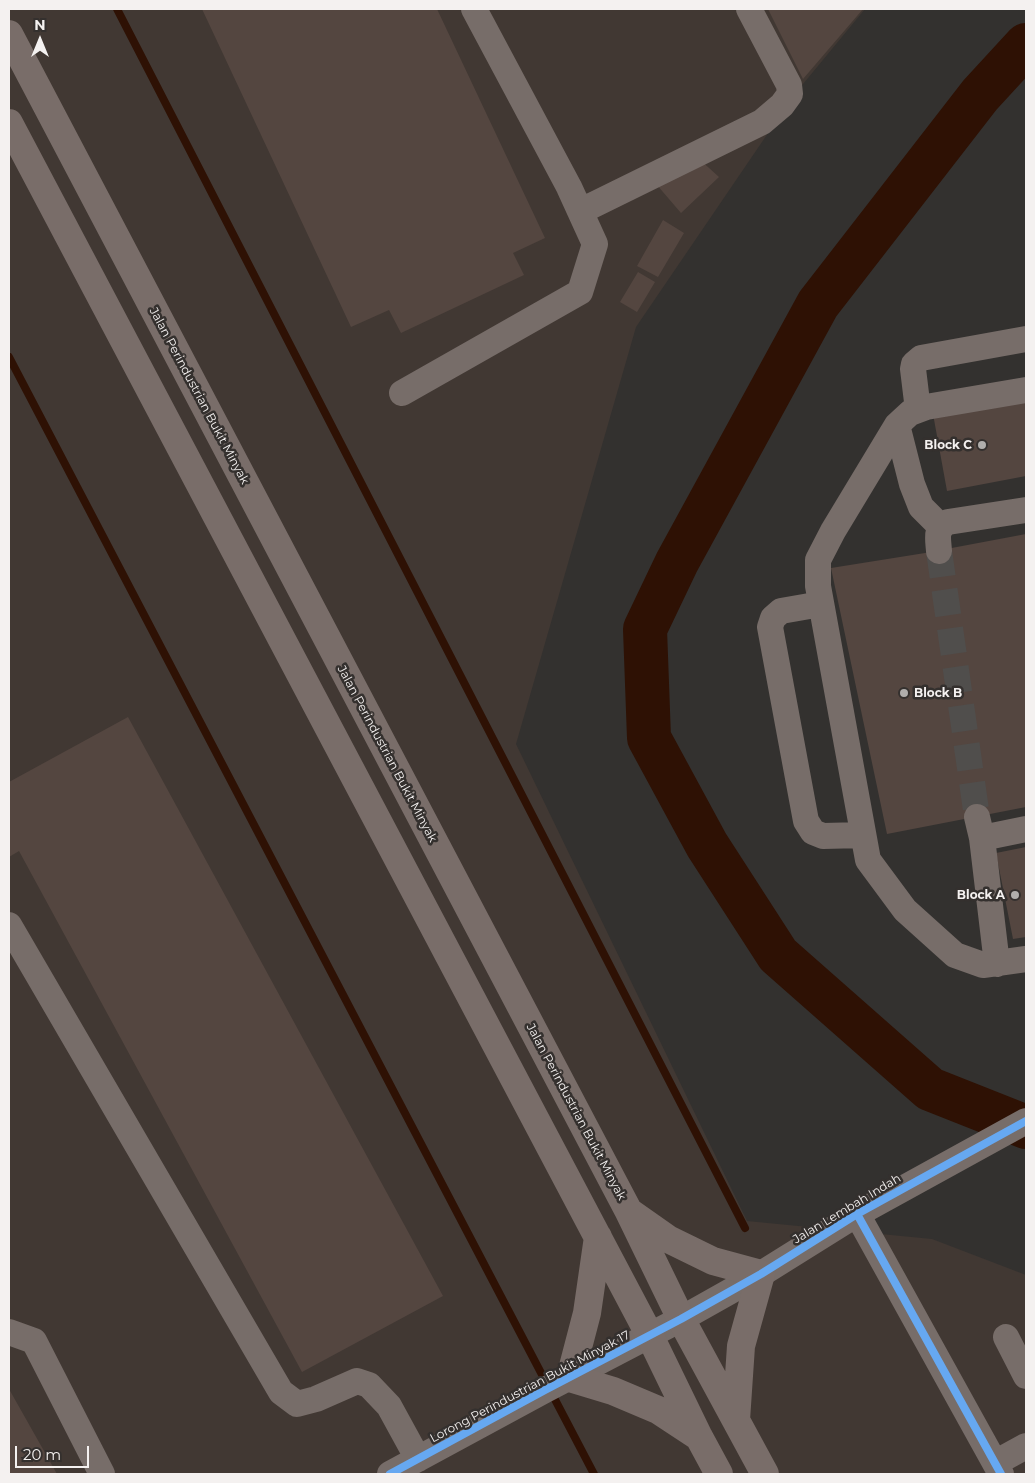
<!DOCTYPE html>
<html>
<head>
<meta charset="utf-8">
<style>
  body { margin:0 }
  #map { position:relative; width:1035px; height:1483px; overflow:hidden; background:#33312f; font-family:Montserrat,sans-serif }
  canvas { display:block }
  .frame { position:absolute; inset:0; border:10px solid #f4f1f0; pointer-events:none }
  .north { position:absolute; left:15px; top:15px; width:50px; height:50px; -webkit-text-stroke:4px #34302e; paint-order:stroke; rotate:0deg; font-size:14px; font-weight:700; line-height:20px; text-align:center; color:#f4f1f0 }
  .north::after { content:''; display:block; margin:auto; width:18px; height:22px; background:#f4f1f0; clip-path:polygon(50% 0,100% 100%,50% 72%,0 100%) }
  .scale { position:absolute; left:15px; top:1446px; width:74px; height:22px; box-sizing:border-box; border:2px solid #f4f1f0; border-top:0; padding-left:6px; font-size:15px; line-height:18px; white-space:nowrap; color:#f4f1f0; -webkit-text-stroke:4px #34302e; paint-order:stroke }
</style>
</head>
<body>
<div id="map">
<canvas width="1035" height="1483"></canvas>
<div class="frame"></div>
<div class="north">N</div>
<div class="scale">20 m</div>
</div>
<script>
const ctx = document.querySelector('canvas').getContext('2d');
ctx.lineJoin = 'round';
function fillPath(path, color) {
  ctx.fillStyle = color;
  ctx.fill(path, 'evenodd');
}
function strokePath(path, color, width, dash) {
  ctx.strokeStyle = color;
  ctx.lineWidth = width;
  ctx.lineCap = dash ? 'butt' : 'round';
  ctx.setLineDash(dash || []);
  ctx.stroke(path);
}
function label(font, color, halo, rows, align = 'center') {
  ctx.font = font + ' Montserrat,sans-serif';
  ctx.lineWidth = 5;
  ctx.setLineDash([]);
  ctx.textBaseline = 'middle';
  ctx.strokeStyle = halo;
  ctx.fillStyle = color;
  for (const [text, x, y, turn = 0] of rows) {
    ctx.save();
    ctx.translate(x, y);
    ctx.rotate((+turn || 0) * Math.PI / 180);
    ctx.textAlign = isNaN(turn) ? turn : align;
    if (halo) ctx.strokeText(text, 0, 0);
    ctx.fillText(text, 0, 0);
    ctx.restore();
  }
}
fillPath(new Path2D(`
  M9,9H865L794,95L636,327L516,744L747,1221L932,1239L1026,1275V1474H9Z`), '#413833');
strokePath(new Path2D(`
  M117,9L745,1228
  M9,357L594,1474`), '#2e1104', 8);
strokePath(new Path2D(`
  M1026,45L980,95L818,304L677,562L645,629L649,738L707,845L778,955L930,1089L1026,1127`), '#2e1104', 44);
fillPath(new Path2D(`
  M202,9H437L545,238L513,253L524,275L401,333L389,310L351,327Z
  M768,9H863L803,79Z
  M698,158L719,177L681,213L657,185Z
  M663,220L684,233L658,277L637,266Z
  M638,272L655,282L637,312L620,302Z
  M1026,397V476L947,491L933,414Z
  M1026,534V807L887,834L831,568L925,553Z
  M128,717L443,1296L302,1372L19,851L9,857V782Z
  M1026,847V937L1013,939L996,853Z
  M9,1389L57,1474H9Z`), '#544640');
strokePath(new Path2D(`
  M939,551L977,817`), '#504e4c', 26, [26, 13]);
strokePath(new Path2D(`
  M581,211L762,122L782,105L790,94L789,85L749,9
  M1026,390L926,407L910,413L897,425L833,531L818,560V586L868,860L905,910L955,955L983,965L1026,959
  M402,393L580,292L595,244L569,187L474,9
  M918,410L913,369L914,364L921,358L1026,339
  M897,425L912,484L921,507L940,526
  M939,551C938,537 935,529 948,522L1026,510
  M821,604L781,611L773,618L770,627L806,821L813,832L823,836L863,835
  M977,817L982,838L1026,829
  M982,838L997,964
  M9,925L281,1392L297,1404L316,1399L357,1381L369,1385L389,1406L418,1459
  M857,1214L1001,1474
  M9,1332L34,1341L102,1474
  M1006,1337L1026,1376
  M995,1463L1026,1446
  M390,1474L545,1390L681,1319L761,1274L857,1214L1026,1121`), '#776d69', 26);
strokePath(new Path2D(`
  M9,34L628,1210L681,1319L765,1474
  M9,123L650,1336L699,1437L719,1474
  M631,1213L668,1239L713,1261L761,1274L741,1346L736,1420
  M598,1237L587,1313L570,1378L613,1391L658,1410L699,1437`), '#796d69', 28);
strokePath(new Path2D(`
  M857,1214L1001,1474
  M390,1474L545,1390L681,1319L761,1274L857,1214L1026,1121`), '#66a8f1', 8);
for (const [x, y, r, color] of [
  [982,445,5,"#b0aeac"],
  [904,693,5,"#b0aeac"],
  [1015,895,5,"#b0aeac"]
]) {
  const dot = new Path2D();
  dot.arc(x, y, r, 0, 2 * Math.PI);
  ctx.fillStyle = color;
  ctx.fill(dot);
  strokePath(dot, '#34302e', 2);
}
label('12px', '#f4f1f0', '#34302e', [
  ["Jalan Perindustrian Bukit Minyak",199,396,62],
  ["Jalan Perindustrian Bukit Minyak",387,754,62],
  ["Jalan Perindustrian Bukit Minyak",576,1112,62],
  ["Jalan Lembah Indah",847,1209,-31],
  ["Lorong Perindustrian Bukit Minyak 17",530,1387,-28]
]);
label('bold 12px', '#f4f1f0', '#34302e', [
  ["Block C",972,445],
  ["Block B",914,693,"left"],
  ["Block A",1005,895]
], 'right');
</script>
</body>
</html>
